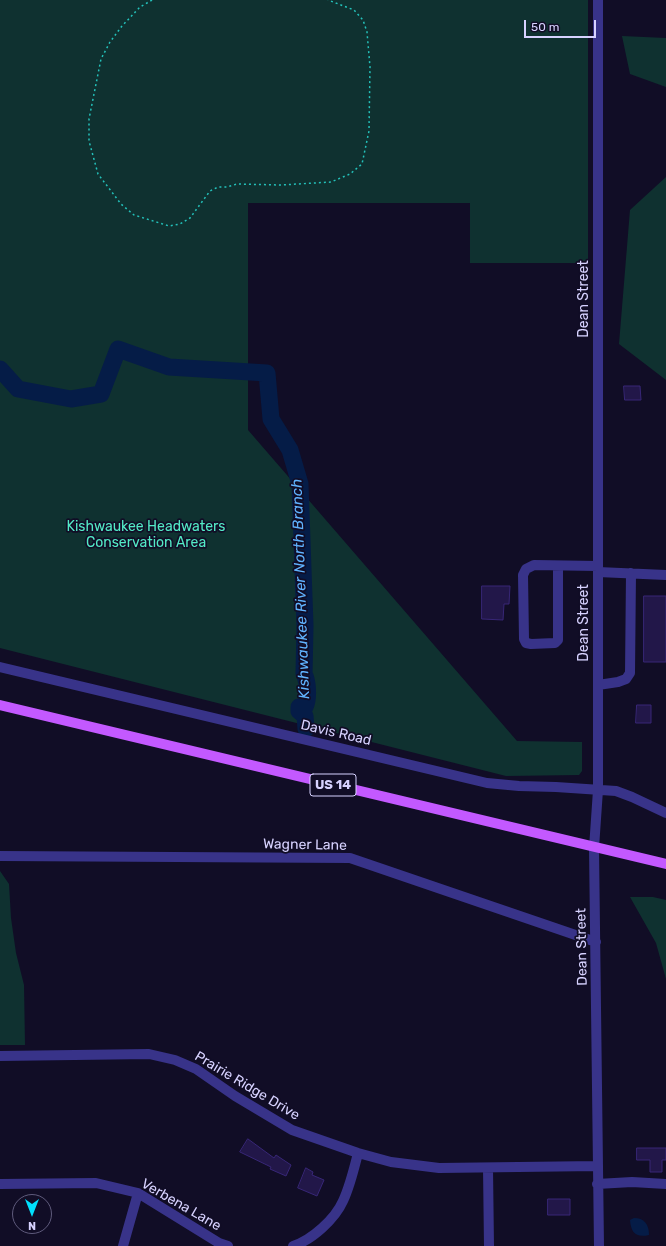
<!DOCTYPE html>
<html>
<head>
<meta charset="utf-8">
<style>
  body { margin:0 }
  #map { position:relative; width:666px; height:1246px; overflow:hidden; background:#110d26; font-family:Rubik,sans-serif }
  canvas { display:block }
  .north { position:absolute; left:12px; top:1194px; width:40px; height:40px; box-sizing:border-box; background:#110d26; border:1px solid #605c7d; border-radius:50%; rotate:180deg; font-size:11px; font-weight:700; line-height:16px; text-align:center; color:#d7d2ff }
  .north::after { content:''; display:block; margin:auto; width:14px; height:18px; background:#00e0fd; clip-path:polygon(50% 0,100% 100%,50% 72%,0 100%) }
  .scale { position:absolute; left:524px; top:20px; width:72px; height:18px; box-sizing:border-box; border:2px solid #d7d2ff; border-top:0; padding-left:5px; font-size:12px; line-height:14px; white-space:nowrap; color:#d7d2ff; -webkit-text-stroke:3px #110d26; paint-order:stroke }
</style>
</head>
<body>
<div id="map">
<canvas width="666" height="1246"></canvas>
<div class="north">N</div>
<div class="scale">50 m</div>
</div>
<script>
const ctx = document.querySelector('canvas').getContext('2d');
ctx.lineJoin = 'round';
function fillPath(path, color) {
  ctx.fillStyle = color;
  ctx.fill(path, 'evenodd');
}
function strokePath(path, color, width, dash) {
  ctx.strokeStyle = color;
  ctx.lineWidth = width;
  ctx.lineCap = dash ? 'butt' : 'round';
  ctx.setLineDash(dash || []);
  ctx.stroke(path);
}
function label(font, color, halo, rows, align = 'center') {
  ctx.font = font + ' Rubik,sans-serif';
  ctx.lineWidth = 3.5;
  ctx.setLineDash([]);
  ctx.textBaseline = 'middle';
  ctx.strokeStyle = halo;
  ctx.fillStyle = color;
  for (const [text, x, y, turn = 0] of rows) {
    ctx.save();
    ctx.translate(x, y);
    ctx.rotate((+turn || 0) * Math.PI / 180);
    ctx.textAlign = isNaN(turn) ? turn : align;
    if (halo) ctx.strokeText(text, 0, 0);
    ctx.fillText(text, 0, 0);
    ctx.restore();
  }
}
fillPath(new Path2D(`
  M0,0H588V263H470V203H248V430L517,741L582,742V771L579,775L506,776L0,648Z
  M622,36L666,38V87L630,74Z
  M666,177V380L619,344L630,210Z
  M0,871L9,884L11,918L16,953L24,985L25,1045H0Z
  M630,897H653L666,900V979L656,943Z`), '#0f3130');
fillPath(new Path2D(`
  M634,1218C644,1218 649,1224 649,1235C636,1238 631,1233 630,1220Z`), '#051c47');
strokePath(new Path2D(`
  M0,369L18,389L71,399L101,394L118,349L169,367L267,373L271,419L290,450L300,484L305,626L304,674C308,681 309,699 305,707H299V711L305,716L306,729`), '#051c47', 17);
const building = new Path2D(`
  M624,386H640L641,400H625Z
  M482,586H510L509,604H504L503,620L482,619Z
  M644,596H666V662H644Z
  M637,705H651V723H636Z
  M248,1139L274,1158L276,1155L291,1165L286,1176L270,1169L271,1167L240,1152Z
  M637,1148H666V1160H662V1172H650V1160H637Z
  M306,1168L313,1172L312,1175L324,1180L317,1196L298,1188Z
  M548,1199H570V1215H548Z`);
fillPath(building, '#221749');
strokePath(building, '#382777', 1);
strokePath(new Path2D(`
  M152,0L140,7L122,26L110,42L101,59L89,119V141L98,174L121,204L134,215L169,226L180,224L190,218L210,191L218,187H227L237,184L281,185L331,182L350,174L362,164L369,131L370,67L367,32L363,20L354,10L328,0`), '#24c1ba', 1.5, [2, 3]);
strokePath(new Path2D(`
  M598,0V790L594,848L599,1246
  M558,566V640L555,643L531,644L526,643L524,639L523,575L526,569L534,565L598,566
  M598,572L666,575
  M0,667L487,783L519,786L556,787L616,791L632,797L666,813
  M598,685L618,682L626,679L630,673L631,573
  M0,856L350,858L596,942
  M0,1056L149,1054L175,1060L196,1069L235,1096L292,1130L358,1153L391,1162L439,1168L597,1166
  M488,1168L489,1246
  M0,1184L96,1183L138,1193L219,1243L228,1246
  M597,1184L632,1182L666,1184
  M123,1246L138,1193
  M293,1246C312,1240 335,1219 343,1201C350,1186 354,1169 358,1153`), '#383389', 10);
strokePath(new Path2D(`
  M0,705L666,864`), '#c359ff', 10);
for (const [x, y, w] of [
  [333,785,46]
]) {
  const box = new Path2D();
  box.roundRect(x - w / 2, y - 11, w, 22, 3);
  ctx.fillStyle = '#110d26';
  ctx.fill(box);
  strokePath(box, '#d7d2ff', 1);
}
label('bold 13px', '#d7d2ff', null, [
  ["US 14",333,785]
]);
label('14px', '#d7d2ff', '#110d26', [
  ["Dean Street",584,299,-90],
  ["Dean Street",584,623,-90],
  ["Davis Road",336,733,13],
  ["Wagner Lane",305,845,1],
  ["Dean Street",582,947,-91],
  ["Prairie Ridge Drive",247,1086,31],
  ["Verbena Lane",181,1205,30]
]);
label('14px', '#53eac6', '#110d26', [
  ["Kishwaukee Headwaters",146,527],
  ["Conservation Area",146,543]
]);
label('italic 15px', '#60b3ff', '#110d26', [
  ["Kishwaukee River North Branch",301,589,-92]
]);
</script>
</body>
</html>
